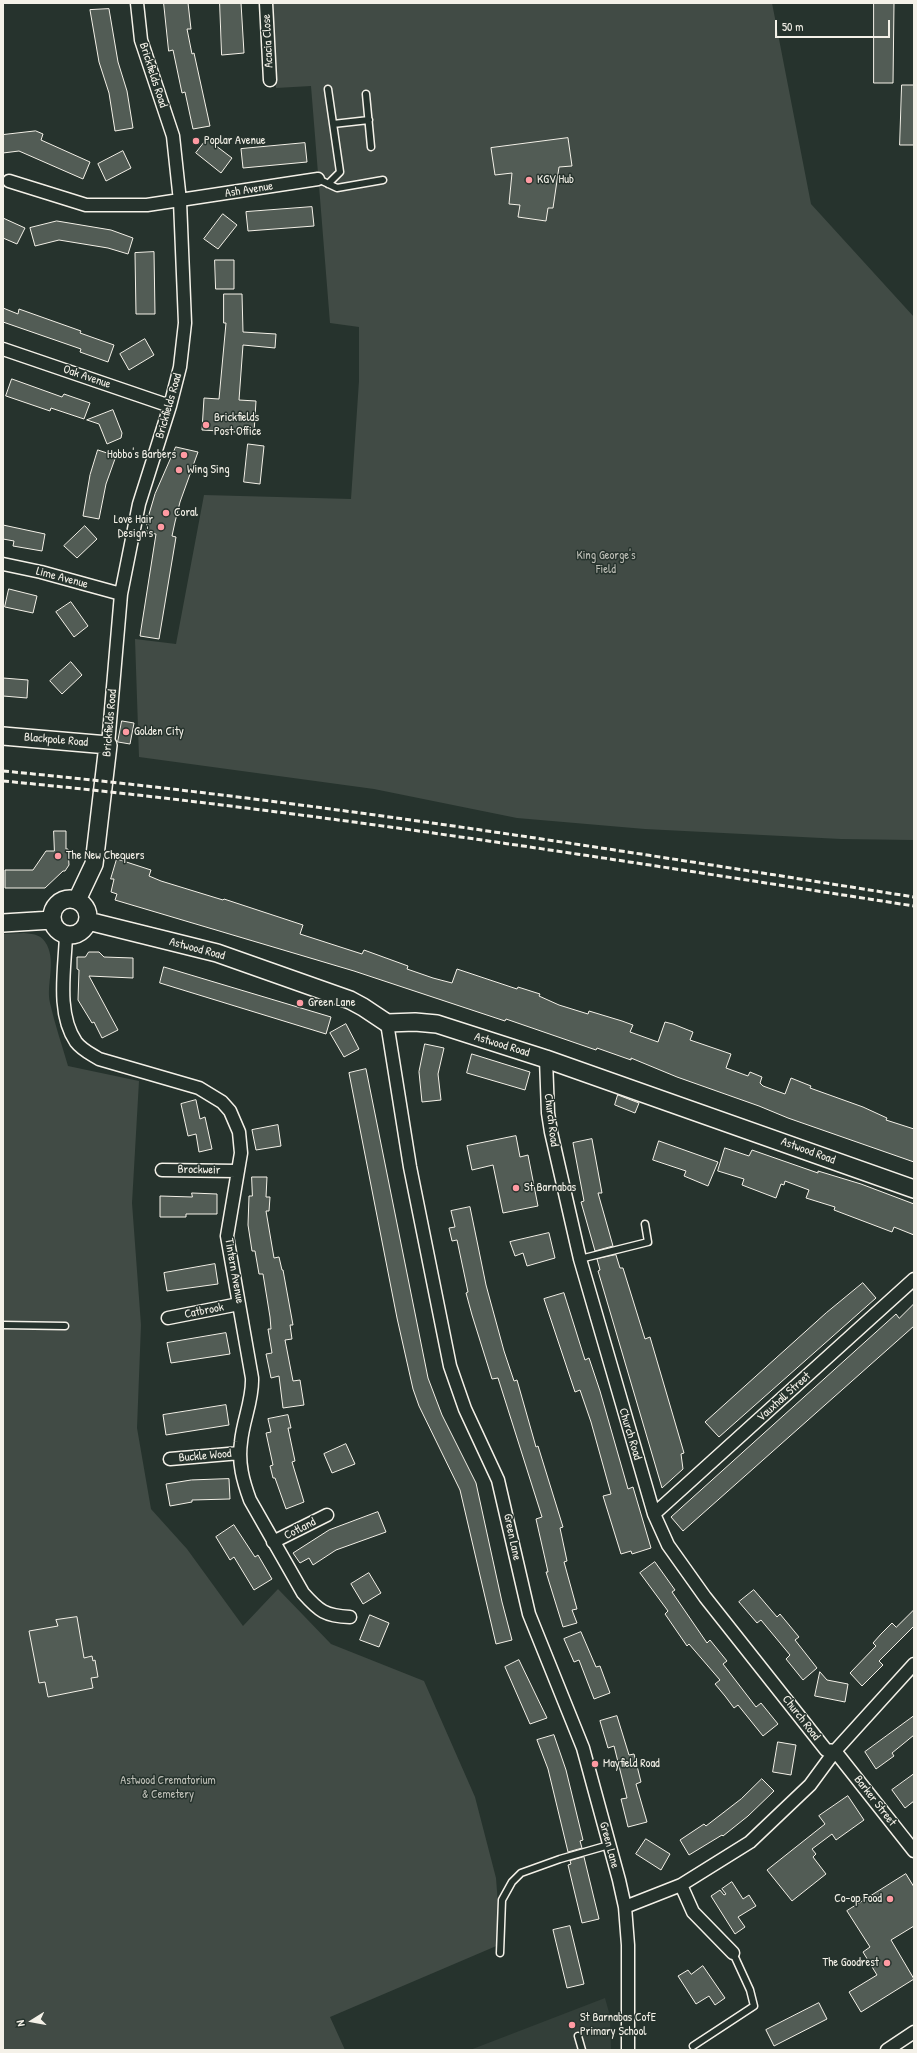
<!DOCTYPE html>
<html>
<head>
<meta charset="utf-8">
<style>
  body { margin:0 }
  #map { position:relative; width:917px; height:2053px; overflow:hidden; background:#26332d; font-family:"Patrick Hand",sans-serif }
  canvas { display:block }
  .frame { position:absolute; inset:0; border:4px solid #f4f1e8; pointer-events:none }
  .north { position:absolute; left:12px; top:2001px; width:40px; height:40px; -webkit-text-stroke:3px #26332d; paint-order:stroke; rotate:259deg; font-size:11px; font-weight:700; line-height:16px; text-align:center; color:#f4f1e8 }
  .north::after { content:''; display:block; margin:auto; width:14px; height:18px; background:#f4f1e8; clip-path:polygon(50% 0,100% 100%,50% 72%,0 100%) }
  .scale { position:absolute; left:775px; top:20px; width:115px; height:18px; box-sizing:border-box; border:2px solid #f4f1e8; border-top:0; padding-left:5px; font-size:12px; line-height:14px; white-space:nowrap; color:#f4f1e8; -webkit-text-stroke:3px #26332d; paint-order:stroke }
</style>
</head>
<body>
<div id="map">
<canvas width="917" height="2053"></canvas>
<div class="frame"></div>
<div class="north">N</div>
<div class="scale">50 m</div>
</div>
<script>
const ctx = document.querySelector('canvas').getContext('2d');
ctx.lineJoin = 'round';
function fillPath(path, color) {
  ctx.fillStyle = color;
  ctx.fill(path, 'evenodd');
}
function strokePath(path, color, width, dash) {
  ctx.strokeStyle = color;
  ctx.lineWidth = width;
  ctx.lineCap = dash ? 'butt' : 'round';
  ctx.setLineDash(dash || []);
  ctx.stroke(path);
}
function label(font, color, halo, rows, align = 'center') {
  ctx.font = font + ' "Patrick Hand",sans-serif';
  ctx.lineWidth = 3;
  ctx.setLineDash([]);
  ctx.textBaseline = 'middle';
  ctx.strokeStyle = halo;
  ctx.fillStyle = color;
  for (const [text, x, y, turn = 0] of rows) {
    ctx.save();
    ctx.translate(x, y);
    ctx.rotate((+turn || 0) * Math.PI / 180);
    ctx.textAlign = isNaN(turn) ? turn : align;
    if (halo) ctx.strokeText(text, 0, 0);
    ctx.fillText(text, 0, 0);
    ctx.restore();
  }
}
fillPath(new Path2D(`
  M605,1998L610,2016L611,2050H470Z`), '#333f39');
fillPath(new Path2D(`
  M273,3H772L811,204L914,317V840L841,839L645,829L517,818L374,789L139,757L135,639L176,644L204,495L351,499L359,381V327L330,323L311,86L276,88Z
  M24,933C35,934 42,935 47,945C56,963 46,985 50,1003C55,1025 62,1045 68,1066L139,1081L132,1203L141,1325L137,1428L151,1509L187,1549L243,1626L278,1589L331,1644L424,1681L475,1797L496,1878L501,1944L330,2017L345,2050H3V934Z`), '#414b45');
const building = new Path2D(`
  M164,3H188L191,29H187L192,54L194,53L210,126L193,129L185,92L182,93L173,50L169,51Z
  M220,3H241L244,53L222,55Z
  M874,3H894L893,83H874Z
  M109,9L118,62L127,91L133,128L115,131L109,93L99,62L90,10Z
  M902,85H914V145H900Z
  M36,131L43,134L41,140L90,162L83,179L19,151L3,153V135Z
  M568,138L572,166L559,167L553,208H548L546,221L518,217L520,205L509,204L512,173L495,175L491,148Z
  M207,139L232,158L221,173L196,153Z
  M305,143L307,162L243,168L241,149Z
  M123,151L131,168L106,181L98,164Z
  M312,207L314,226L248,231L246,212Z
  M223,214L237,225L218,249L204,239Z
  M3,218L25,228L17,244L3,238Z
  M57,221L111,230L133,238L128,254L108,248L59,240L35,246L30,228Z
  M154,252L155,314H136L135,253Z
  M215,260H234V289H216Z
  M224,294H242L243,332L276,334L275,348L243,345L239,400L256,401L254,433L202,430L204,398L219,399L226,323H224Z
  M3,308L18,314L19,309L81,331L80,333L114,345L108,362L80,352L81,349L3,322Z
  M145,339L154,355L129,370L120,354Z
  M12,379L62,397L64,394L90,403L84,419L51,408L50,411L6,396Z
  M113,410L122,433L121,438L107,444L99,424L87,420Z
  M248,444L264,446L260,484L244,482Z
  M176,447L198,452L180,502L175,522L172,536L176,537L159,639L140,636L156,534L146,533L147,521L155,494Z
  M98,450L116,456L106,484L99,519L83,516L90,475Z
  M3,525L45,534L42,551L13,546L14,541L3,539Z
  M85,526L97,539L77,558L64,546Z
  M9,589L37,596L33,613L5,607Z
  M71,602L88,626L74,637L56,612Z
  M71,662L82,675L62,694L50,681Z
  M3,678L28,680L27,698L3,696Z
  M122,721L134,723L130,744L118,742Z
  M54,831H66V849H68L69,865L65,871H63L45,888H5V870H33L46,851H54Z
  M117,859L151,870L149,876L161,881L223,900L224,899L303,925L300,934L362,954L364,950L408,966L407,969L433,978L452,983L457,969L517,989L518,987L540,994L539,996L559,1005L588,1014L589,1011L622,1021L633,1025L630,1032L658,1042L665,1022L673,1024L693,1032L690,1040L731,1054L726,1068L748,1076L750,1072L762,1077L760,1083L763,1086L785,1094L791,1078L811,1086L810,1088L863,1107L887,1118L886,1120L914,1129V1162L788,1118L759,1106L677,1077L631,1058V1060L597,1048L596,1050L506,1019L505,1021L354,971L115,900L117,894L111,892L114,879H111Z
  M89,952H99L104,957L133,958V978L89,976L118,1030L102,1038L94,1022L92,1023L78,1000L79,970L77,969V957H85Z
  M164,967L331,1017L326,1034L160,983Z
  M346,1024L359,1049L344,1057L330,1033Z
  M425,1044L444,1048L438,1074L441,1100L422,1102L419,1072Z
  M472,1054L530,1072L525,1090L467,1073Z
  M366,1069L428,1378L442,1415L476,1483L502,1602L512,1640L496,1644L460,1490L419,1406L413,1389L397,1318L349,1073Z
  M618,1095L639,1103L635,1113L615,1105Z
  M196,1100L200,1119L205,1117L212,1149L199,1152L196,1134L188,1136L181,1104Z
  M278,1125L281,1146L256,1150L252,1130Z
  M516,1136L520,1157L528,1155L538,1206L503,1213L493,1165L472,1170L467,1146Z
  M592,1139L602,1193H598L613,1246L595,1251L581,1202L584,1201L573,1143Z
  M659,1141L718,1162L708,1186L684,1176L686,1171L653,1160Z
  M725,1148L749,1156L752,1150L818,1173V1171L861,1184L914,1204V1235L894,1227L892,1232L834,1210L835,1207L806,1198L809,1190L785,1181L784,1185L781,1184L776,1198L742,1185L744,1179L718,1171Z
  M252,1177H267L266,1197H270L269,1211H266L274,1258L279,1257L282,1270H283L293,1325H290L292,1339L285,1340L293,1381L300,1380L304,1405L283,1408L279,1376L271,1378L266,1354L272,1353L268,1329H271L270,1317L263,1274H259L255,1251H252L248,1225L249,1196H252Z
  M192,1193L217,1194V1214H186V1217H160V1196L192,1197Z
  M470,1207L486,1285L504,1351L514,1381L517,1380L536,1447L538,1446L563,1527L560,1528L567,1561L564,1562L577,1609L572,1610L577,1623L563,1627L546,1572H548L536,1519L542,1517L498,1378L492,1379L472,1315L466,1293L468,1292L457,1240L452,1241L449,1228L455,1227L451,1211Z
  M549,1233L555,1258L527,1266L523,1253L515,1256L510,1242Z
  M616,1255L620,1268H623L645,1339L650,1337L684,1453L681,1454L683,1469L662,1488L598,1271L600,1270L597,1259Z
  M215,1264L218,1284L167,1291L164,1273Z
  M863,1283L876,1298L719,1437L705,1422L826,1313Z
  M564,1293L585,1360L589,1358L600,1391L628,1489L633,1487L651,1548L632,1554L631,1551L621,1554L603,1496L611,1494L591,1422L580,1390L575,1392L544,1299Z
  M914,1304V1326L683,1531L671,1517L896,1314L899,1318Z
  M226,1333L230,1354L171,1363L167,1343Z
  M226,1405L229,1425L166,1435L163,1415Z
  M288,1415L291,1428H288L295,1461L292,1462L304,1502L286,1509L275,1478H273L270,1466L273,1465L266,1433L271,1432L268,1419Z
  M346,1444L355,1464L332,1473L324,1454Z
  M229,1479L230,1499L192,1500V1502L170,1506L166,1484L191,1480Z
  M378,1512L386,1532L336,1550L313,1565L309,1558L300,1563L293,1553L329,1530Z
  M234,1525L255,1557L258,1555L272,1579L254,1590L234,1557L230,1560L216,1537Z
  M655,1562L675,1590L672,1592L707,1643L710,1640L727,1661L723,1664L756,1707L761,1703L778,1724L763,1736L738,1705L734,1708L725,1696L715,1684L720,1680L689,1644L687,1646L665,1614L668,1611L640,1573Z
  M369,1573L381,1593L363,1604L351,1584Z
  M754,1590L777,1617L780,1614L799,1637L795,1640L817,1668L803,1680L786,1659L790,1655L761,1620L757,1623L739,1602Z
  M914,1610V1626L879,1661L883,1665L862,1686L850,1673L876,1646L873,1643L881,1634L892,1623L896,1627Z
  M370,1615L389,1623L379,1647L360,1640Z
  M77,1617L84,1658L92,1656L93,1661L95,1660L98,1677L91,1678L93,1688L48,1697L45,1682L39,1683L29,1631L58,1626L56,1620Z
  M581,1632L596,1667L600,1666L610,1693L594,1699L579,1660L574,1662L564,1639Z
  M519,1660L547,1718L530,1724L505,1667Z
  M820,1672L827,1680L848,1684L845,1702L815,1696Z
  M617,1716L629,1755L634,1754L641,1782L636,1784L647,1822L628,1827L621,1799L627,1798L614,1746L608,1748L600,1721Z
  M914,1716V1735L892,1753L894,1756L876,1769L865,1752Z
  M554,1735L566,1770L583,1840L580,1841L582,1848L568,1852L548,1769L537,1740Z
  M778,1742L796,1745L791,1775L773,1772Z
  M914,1774V1801L905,1808L892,1790Z
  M762,1779L774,1791L748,1816L723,1836L722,1835L689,1855L680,1840L704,1824L706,1826L741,1799Z
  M848,1796L864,1820L836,1840L832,1834L812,1849L816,1854L813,1857L826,1874L792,1901L767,1870L825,1824L819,1816Z
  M646,1839L670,1854L661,1870L636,1854Z
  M584,1857L599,1919L582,1923L568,1865L571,1864L570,1861Z
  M906,1874L914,1887V1926L891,1940L914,1979L861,2012L849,1992L877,1975L863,1952L870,1947L847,1911Z
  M732,1882L743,1899L749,1895L756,1906L738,1917L745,1927L735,1934L711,1896L720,1890L724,1895L726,1894L722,1889Z
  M570,1926L584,1984L567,1988L553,1930Z
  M703,1966L725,1998L715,2005L709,1996L696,2004L678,1976L688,1970L691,1974Z
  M819,2003L827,2019L774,2046L766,2030Z`);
fillPath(building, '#525c55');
strokePath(building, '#f4f1e8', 1);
const service = new Path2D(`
  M328,89L340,172L328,184
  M366,94L371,147
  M333,124L369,120
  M318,179L337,188L383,180
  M580,1259L648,1242L645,1224
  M3,1325L65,1326
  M500,1953L502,1900L512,1882L521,1873L560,1859L609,1845
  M578,2036L582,2050
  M693,2046L754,2006L750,1990L733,1953`);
const minor = new Path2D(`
  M266,3L270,80
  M9,181L86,205H147L318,179
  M3,349L170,406
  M3,564L41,572L121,594
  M108,745L121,594L139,504L170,406L180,367L185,323L180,201L173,136L141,40L137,3
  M66,935C65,968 56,1013 76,1042C82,1050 91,1054 99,1059L199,1088L222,1102L230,1111L239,1132L241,1153L227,1236L252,1378C253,1400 243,1420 241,1442C238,1463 243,1481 250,1500L303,1593C319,1611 325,1616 350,1617
  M387,1023L410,1167L450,1366L465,1409L498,1480L529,1614L583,1748L619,1880L625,1907L628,1945V2050
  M546,1059L548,1113L551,1132L580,1259L654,1514L668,1545L705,1597L826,1750L835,1751
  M162,1170L237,1171
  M168,1318L239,1304
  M170,1459L240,1453
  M654,1514L914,1279
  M273,1542L327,1515
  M835,1751L914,1851
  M681,1885L693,1912L733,1953
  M625,1907L681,1885L750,1842L810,1785L835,1751L914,1664
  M887,2050L914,2032`);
const secondary = new Path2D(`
  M3,736L108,745L94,864L77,900
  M52 917a18 18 0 1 1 36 0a18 18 0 1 1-36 0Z
  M88,921L217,953L350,1000L363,1007L387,1023L415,1022L437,1024L546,1059L914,1189
  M3,923L52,920`);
strokePath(service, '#f4f1e8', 9);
strokePath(minor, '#f4f1e8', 15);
strokePath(secondary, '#f4f1e8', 20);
strokePath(service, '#26332d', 6);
strokePath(minor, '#26332d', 12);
strokePath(secondary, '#26332d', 17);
strokePath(new Path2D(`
  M3,771C308,800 611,849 914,897
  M3,781C308,810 611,859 914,906`), '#f4f1e8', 3, [6, 3]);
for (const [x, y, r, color] of [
  [196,141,4,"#ff9aa2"],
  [529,180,4,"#ff9aa2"],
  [206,425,4,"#ff9aa2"],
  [184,455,4,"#ff9aa2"],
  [179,470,4,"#ff9aa2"],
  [166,513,4,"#ff9aa2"],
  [161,527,4,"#ff9aa2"],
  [126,732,4,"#ff9aa2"],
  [58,856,4,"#ff9aa2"],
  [300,1003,4,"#ff9aa2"],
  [516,1188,4,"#ff9aa2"],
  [595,1764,4,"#ff9aa2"],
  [890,1899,4,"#ff9aa2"],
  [887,1963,4,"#ff9aa2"],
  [572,2025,4,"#ff9aa2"]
]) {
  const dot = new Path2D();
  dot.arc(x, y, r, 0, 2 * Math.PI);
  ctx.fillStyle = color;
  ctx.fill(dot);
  strokePath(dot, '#26332d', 1.5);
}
label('12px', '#f4f1e8', '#26332d', [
  ["Acacia Close",268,41,-93],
  ["Brickfields Road",153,75,72],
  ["Ash Avenue",249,190,-9],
  ["Oak Avenue",87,377,19],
  ["Brickfields Road",169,406,-74],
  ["Lime Avenue",62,578,15],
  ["Brickfields Road",110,723,-85],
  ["Blackpole Road",56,740,5],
  ["Astwood Road",197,949,15],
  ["Astwood Road",502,1045,17],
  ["Church Road",551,1120,83],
  ["Astwood Road",808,1151,20],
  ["Brockweir",199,1170,1],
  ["Tintern Avenue",234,1271,80],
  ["Catbrook",204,1311,-11],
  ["Vauxhall Street",784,1397,-42],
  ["Church Road",630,1434,73],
  ["Buckle Wood",205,1456,-5],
  ["Cotland",300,1529,-27],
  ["Green Lane",512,1537,78],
  ["Church Road",801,1718,52],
  ["Barker Street",875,1801,52],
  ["Green Lane",609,1845,75]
]);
label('12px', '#f4f1e8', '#26332d', [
  ["Poplar Avenue",204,141],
  ["KGV Hub",537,180],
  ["Brickfields",214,418],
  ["Post Office",214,432],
  ["Hobbo's Barbers",176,455,"right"],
  ["Wing Sing",187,470],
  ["Coral",174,513],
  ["Love Hair",153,520,"right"],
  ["Design's",153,534,"right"],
  ["Golden City",134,732],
  ["The New Chequers",66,856],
  ["Green Lane",308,1003],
  ["St Barnabas",524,1188],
  ["Mayfield Road",603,1764],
  ["Co-op Food",882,1899,"right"],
  ["The Goodrest",879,1963,"right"],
  ["St Barnabas CofE",580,2018],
  ["Primary School",580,2032]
], 'left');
label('12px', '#bebfb7', '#26332d', [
  ["King George's",606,556],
  ["Field",606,570],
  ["Astwood Crematorium",168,1781],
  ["& Cemetery",168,1795]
]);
</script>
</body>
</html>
